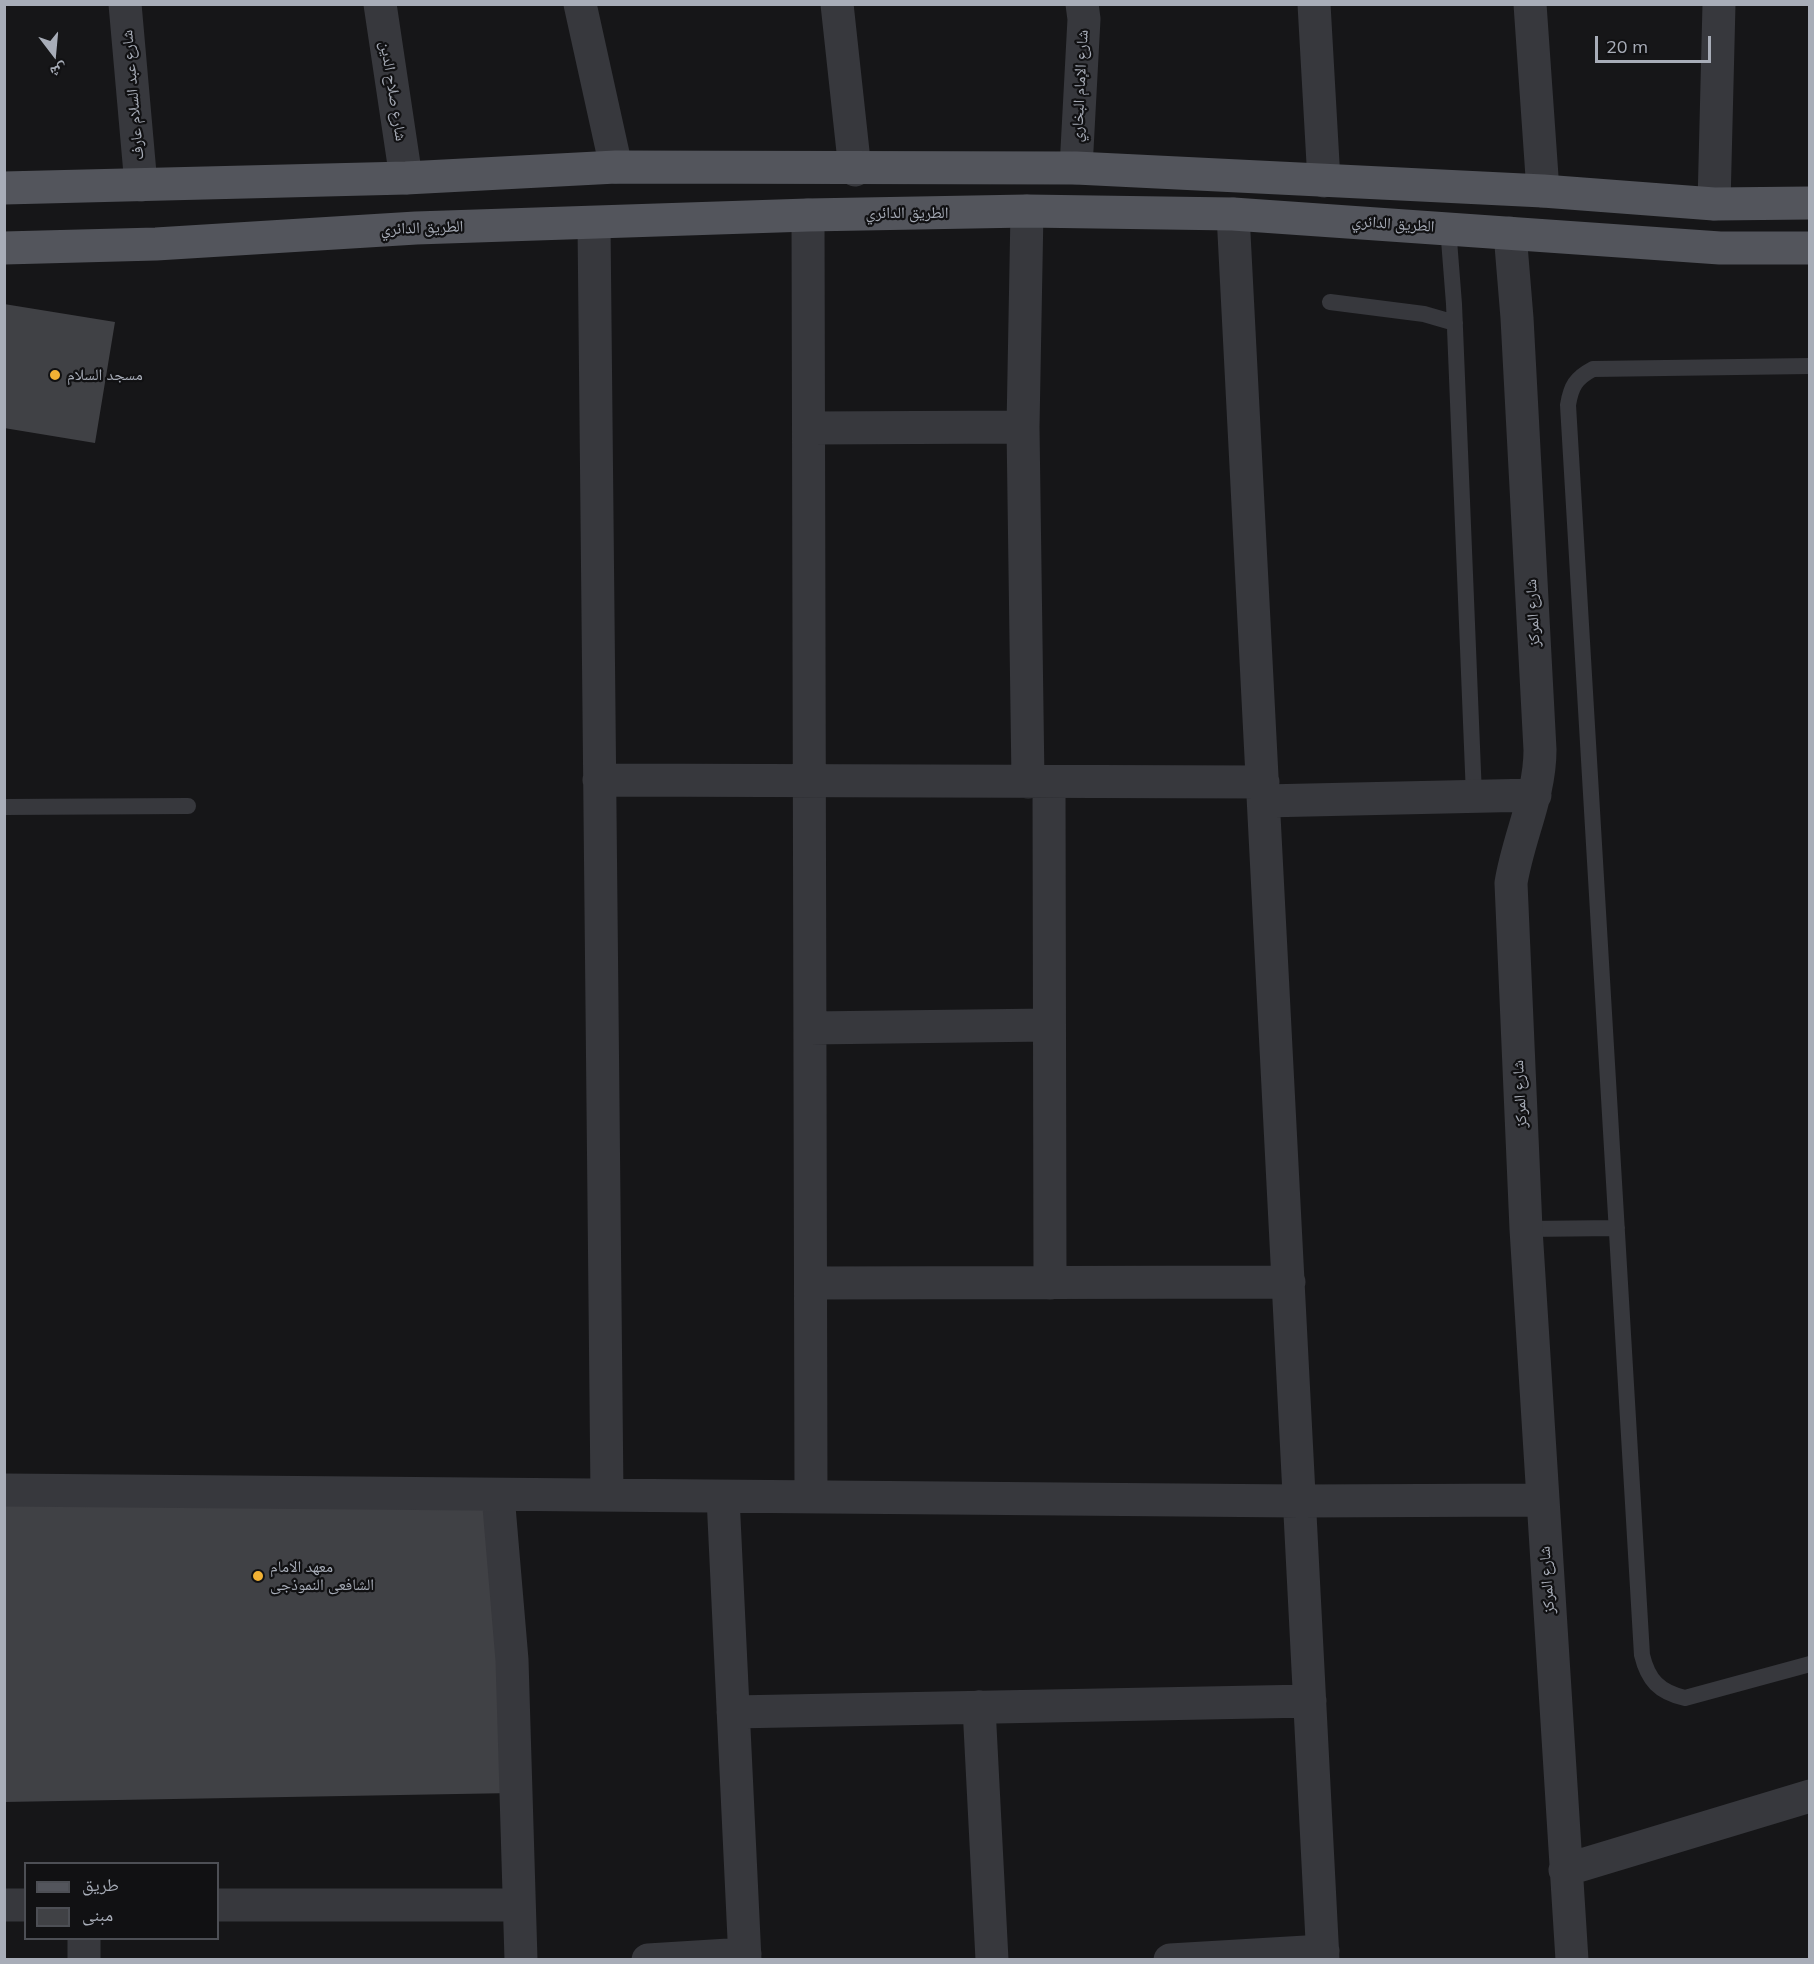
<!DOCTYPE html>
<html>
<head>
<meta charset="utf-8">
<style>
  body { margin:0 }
  #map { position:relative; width:1814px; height:1964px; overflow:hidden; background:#161618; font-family:Mulish,"Noto Naskh Arabic",sans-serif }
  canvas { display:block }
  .frame { position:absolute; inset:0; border:6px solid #a8adb8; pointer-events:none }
  .legend { position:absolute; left:24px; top:1862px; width:195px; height:78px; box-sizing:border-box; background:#111113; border:2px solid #4d4f55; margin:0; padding:8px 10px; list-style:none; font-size:18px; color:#a8adb8 }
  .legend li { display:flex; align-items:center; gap:12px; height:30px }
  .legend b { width:30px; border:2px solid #4d4f55 }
  .north { position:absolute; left:24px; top:24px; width:60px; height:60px; -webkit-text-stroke:4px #111113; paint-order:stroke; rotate:164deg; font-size:16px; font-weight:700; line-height:24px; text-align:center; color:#a8adb8 }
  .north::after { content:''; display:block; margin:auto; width:21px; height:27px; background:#a8adb8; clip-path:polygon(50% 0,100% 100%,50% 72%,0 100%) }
  .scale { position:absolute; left:1595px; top:36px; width:116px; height:27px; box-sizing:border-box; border:3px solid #a8adb8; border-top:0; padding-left:8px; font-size:18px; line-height:21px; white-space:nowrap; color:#a8adb8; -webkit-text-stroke:4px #111113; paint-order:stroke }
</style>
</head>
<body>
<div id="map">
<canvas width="1814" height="1964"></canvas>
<div class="frame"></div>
<ul class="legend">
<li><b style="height:8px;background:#53555c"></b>طريق</li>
<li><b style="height:16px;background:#404145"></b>مبنى</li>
</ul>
<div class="north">ش</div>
<div class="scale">20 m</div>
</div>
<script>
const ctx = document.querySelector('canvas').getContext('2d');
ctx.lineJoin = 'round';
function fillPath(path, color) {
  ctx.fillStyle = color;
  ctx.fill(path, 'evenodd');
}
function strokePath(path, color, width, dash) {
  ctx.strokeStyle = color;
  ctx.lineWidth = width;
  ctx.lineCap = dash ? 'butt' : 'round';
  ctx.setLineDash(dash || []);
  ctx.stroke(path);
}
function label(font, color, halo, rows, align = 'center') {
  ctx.font = font + ' Mulish,"Noto Naskh Arabic",sans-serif';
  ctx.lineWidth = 4.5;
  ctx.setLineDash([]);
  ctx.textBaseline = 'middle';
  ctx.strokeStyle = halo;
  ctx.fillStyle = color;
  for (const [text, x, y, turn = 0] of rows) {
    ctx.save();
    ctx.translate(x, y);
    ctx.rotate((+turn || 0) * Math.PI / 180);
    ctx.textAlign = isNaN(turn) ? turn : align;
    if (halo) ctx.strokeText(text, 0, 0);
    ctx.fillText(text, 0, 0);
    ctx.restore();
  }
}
fillPath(new Path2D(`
  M4,304L115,322L95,443L4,428Z
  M510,1482L514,1793L4,1802V1491Z`), '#404145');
strokePath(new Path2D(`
  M1448,227L1454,304L1474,796
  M1330,302L1424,314L1455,323
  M1810,366L1593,369C1576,378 1571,386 1568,405L1642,1655C1648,1680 1659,1692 1685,1698L1810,1664
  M4,807L188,806
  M1526,1229L1617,1228`), '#37383d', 16);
strokePath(new Path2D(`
  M125,4L141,185
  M380,4L406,178
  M580,4L616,167
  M837,4L855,170
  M1314,4L1324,181
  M1530,4L1543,191
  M1076,168L1084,19L1082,4
  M1714,204L1719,4
  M1027,211L1023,427L1028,782
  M1233,214L1323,1960
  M808,215L811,1497
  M594,223L607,1495
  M1510,233L1517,318L1540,750C1540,796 1518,838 1511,883L1526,1229L1572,1960
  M810,428L1023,427
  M599,780L1263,782
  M1049,782L1050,1283
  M1264,801L1535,795
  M810,1028L1049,1025
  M811,1283L1289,1282
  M4,1490L1300,1501L1542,1500
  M498,1495L512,1660L521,1960
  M723,1497L745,1960
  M979,1707L992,1960
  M733,1712L1310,1701
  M1565,1870L1810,1796
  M4,1905H26
  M218,1905H518
  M84,1938V1960
  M648,1960L745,1954
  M1170,1960L1323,1951`), '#37383d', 33);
strokePath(new Path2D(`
  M4,188L406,178L616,167L1076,168L1543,191L1714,204L1810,203
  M4,248L156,244L416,228L808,215L1027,211L1233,214L1720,248H1810`), '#53555c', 33);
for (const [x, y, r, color] of [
  [55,375,6,"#f2b134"],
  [258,1576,6,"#f2b134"]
]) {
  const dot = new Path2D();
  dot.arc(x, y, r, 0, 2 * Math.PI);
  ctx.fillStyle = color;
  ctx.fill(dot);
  strokePath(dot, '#111113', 2);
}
label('16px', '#a8adb8', '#111113', [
  ["شارع الإمام البخاري",1080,86,-87],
  ["شارع صلاح الدين",393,91,81],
  ["شارع عبد السلام عارف",133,95,-95],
  ["الطريق الدائري",907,213],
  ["الطريق الدائري",1393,224,4],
  ["الطريق الدائري",422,228,-2],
  ["شارع المركز",1533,613,-93],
  ["شارع المركز",1520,1094,-93],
  ["شارع المركز",1547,1580,-94]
]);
label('16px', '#a8adb8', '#111113', [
  ["مسجد السلام",67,375],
  ["معهد الامام",270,1567],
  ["الشافعى النموذجى",270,1585]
], 'left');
</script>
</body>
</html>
